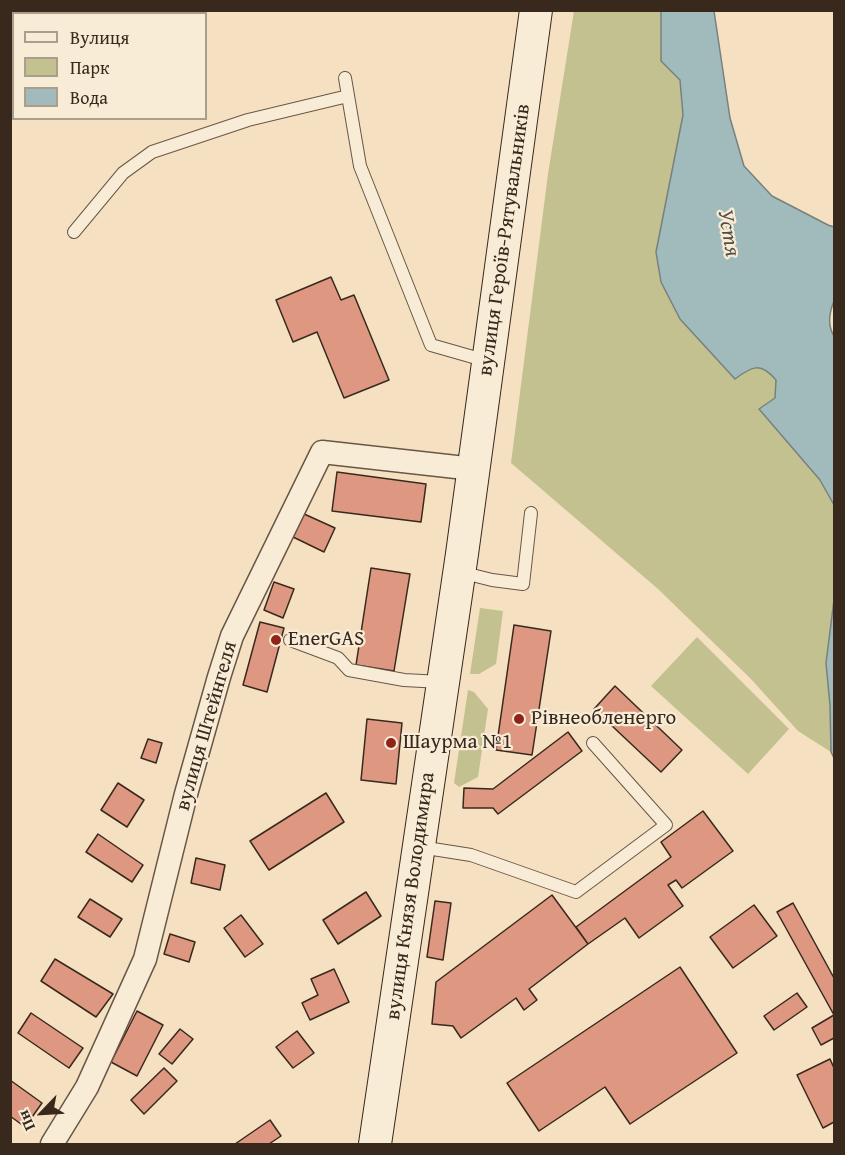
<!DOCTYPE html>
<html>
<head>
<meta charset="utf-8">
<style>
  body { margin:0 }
  #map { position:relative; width:845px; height:1155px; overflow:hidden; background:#f5e1c1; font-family:"Gentium Book Plus",serif }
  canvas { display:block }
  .frame { position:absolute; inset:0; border:12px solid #39291d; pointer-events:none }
  .legend { position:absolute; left:12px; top:12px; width:195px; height:108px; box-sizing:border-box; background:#f8ecd7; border:2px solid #ac9e8d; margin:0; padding:8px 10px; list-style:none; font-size:18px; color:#39291d }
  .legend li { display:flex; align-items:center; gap:12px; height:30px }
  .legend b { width:30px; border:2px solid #ac9e8d }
  .north { position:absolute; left:12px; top:1083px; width:60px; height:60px; -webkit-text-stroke:4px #f8ecd7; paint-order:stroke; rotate:245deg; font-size:16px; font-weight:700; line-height:24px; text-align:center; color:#39291d }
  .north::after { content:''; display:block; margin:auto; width:21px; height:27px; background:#39291d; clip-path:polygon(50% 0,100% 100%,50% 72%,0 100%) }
</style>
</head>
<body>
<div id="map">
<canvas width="845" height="1155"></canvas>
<div class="frame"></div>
<ul class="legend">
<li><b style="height:8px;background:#f8ecd7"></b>Вулиця</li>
<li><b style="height:16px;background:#c2c18f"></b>Парк</li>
<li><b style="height:16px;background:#a1bbbd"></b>Вода</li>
</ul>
<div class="north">Пн</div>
</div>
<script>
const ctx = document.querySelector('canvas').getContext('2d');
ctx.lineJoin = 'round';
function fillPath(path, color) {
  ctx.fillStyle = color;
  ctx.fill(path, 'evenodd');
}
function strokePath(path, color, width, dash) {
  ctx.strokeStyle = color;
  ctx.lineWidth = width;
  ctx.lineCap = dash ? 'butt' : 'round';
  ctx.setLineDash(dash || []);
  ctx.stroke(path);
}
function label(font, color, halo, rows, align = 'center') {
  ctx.font = font + ' "Gentium Book Plus",serif';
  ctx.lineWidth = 4.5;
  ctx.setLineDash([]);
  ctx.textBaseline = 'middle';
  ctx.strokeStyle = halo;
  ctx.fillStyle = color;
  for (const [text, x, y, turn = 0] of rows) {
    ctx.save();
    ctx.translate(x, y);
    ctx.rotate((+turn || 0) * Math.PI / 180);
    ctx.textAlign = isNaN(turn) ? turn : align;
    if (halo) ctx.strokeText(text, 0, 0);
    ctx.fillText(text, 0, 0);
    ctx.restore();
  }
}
fillPath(new Path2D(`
  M574,11H661V61L680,80L683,115L656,252L735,378C753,367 760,361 776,380L775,398L759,409L820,480L834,505V600L826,663L830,705L831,752L798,731L750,678L658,589L511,463L548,174Z
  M480,608L503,611L496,664L479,674H470Z
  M697,637L789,729L748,774L651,686Z
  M468,690L474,692L488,709L478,777L459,787L454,783Z`), '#c2c18f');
const water = new Path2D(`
  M661,11H714L730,118L744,166L772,196L828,225L834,227V301C829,313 827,325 834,336V505L820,480L759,409L775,398L776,380C761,362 752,366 735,379L680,319L661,282L656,252L683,115L680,80L661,61Z
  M834,600V758L831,752L830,705L826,663Z`);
fillPath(water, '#a1bbbd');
strokePath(water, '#77817d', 1.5);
const building = new Path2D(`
  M331,277L341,300L354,295L389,380L344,398L317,332L293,342L276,300Z
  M337,472L426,484L421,522L332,511Z
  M302,513L335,528L324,552L291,536Z
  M371,568L410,574L394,671L356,665Z
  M274,582L294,589L283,618L264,610Z
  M260,622L284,628L267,692L243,685Z
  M514,625L551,631L532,755L496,750Z
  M615,686L682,750L661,772L594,709Z
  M367,719L402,723L396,784L361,780Z
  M568,732L582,751L498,814L493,808H463L464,788L493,789Z
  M148,739L162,743L156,763L141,758Z
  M118,783L144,800L127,827L101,810Z
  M326,793L344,822L269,870L250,841Z
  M703,811L733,851L682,888L676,880L668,885L683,906L639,938L625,918L588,944L576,927L671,857L661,842Z
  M98,834L143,865L132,882L86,852Z
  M196,858L225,865L220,890L191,883Z
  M366,892L381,916L338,944L323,920Z
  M552,895L588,944L529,989L537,1000L524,1010L516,998L461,1038L453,1026L432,1024L436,982Z
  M90,899L122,919L110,937L78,917Z
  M435,901L451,903L443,960L427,957Z
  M793,903L834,978V1038L821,1045L812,1028L834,1015L777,912Z
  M754,905L777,936L733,968L710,937Z
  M241,915L263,944L245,957L224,928Z
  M170,934L195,942L189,962L164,954Z
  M55,959L113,994L96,1017L41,981Z
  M680,967L737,1053L630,1124L605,1087L539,1131L507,1083Z
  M334,969L349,1002L310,1020L302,1003L318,995L311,979Z
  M797,993L807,1007L774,1030L764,1016Z
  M137,1011L163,1025L137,1076L111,1062Z
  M31,1013L83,1048L69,1068L18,1033Z
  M180,1029L193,1039L172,1064L159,1054Z
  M297,1031L314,1053L293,1068L276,1047Z
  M830,1059L834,1068V1122L823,1128L797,1075Z
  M164,1068L177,1081L144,1114L131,1100Z
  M10,1080L42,1103L25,1127L10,1116Z
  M270,1120L281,1136L269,1144H235Z`);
fillPath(building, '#de9881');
strokePath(building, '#39291d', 1.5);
const service = new Path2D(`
  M345,78L360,166L431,345L487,361
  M74,232L123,173L152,152L248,120L348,96
  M460,572L492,580L523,584L531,513
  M290,640L338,658L349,670L404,680L441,682
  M420,847L471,855L576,892L666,825L593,743`);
const minor = new Path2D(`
  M52,1144L87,1087L145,959L186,794L219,677L232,636L322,452L474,469`);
const secondary = new Path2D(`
  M375,1144L462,554L536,10`);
strokePath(service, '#685746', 14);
strokePath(minor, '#685746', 25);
strokePath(secondary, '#39291d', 34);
strokePath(service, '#f8ecd7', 12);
strokePath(minor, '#f8ecd7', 22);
strokePath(secondary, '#f8ecd7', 32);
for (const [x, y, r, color] of [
  [276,640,6,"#8f2418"],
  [519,719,6,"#8f2418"],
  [391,743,6,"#8f2418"]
]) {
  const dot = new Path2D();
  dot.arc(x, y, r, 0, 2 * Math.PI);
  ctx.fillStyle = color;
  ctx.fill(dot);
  strokePath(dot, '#f8ecd7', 2);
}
label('21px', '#39291d', '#f8ecd7', [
  ["вулиця Героїв-Рятувальників",505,240,-82],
  ["вулиця Штейнгеля",207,726,-74],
  ["вулиця Князя Володимира",411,896,-82]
]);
label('21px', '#39291d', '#f8ecd7', [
  ["EnerGAS",288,640],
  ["Рівнеобленерго",531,719],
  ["Шаурма №1",403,743]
], 'left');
label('italic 22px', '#534e45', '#f8ecd7', [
  ["Устя",728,233,80]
]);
</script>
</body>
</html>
